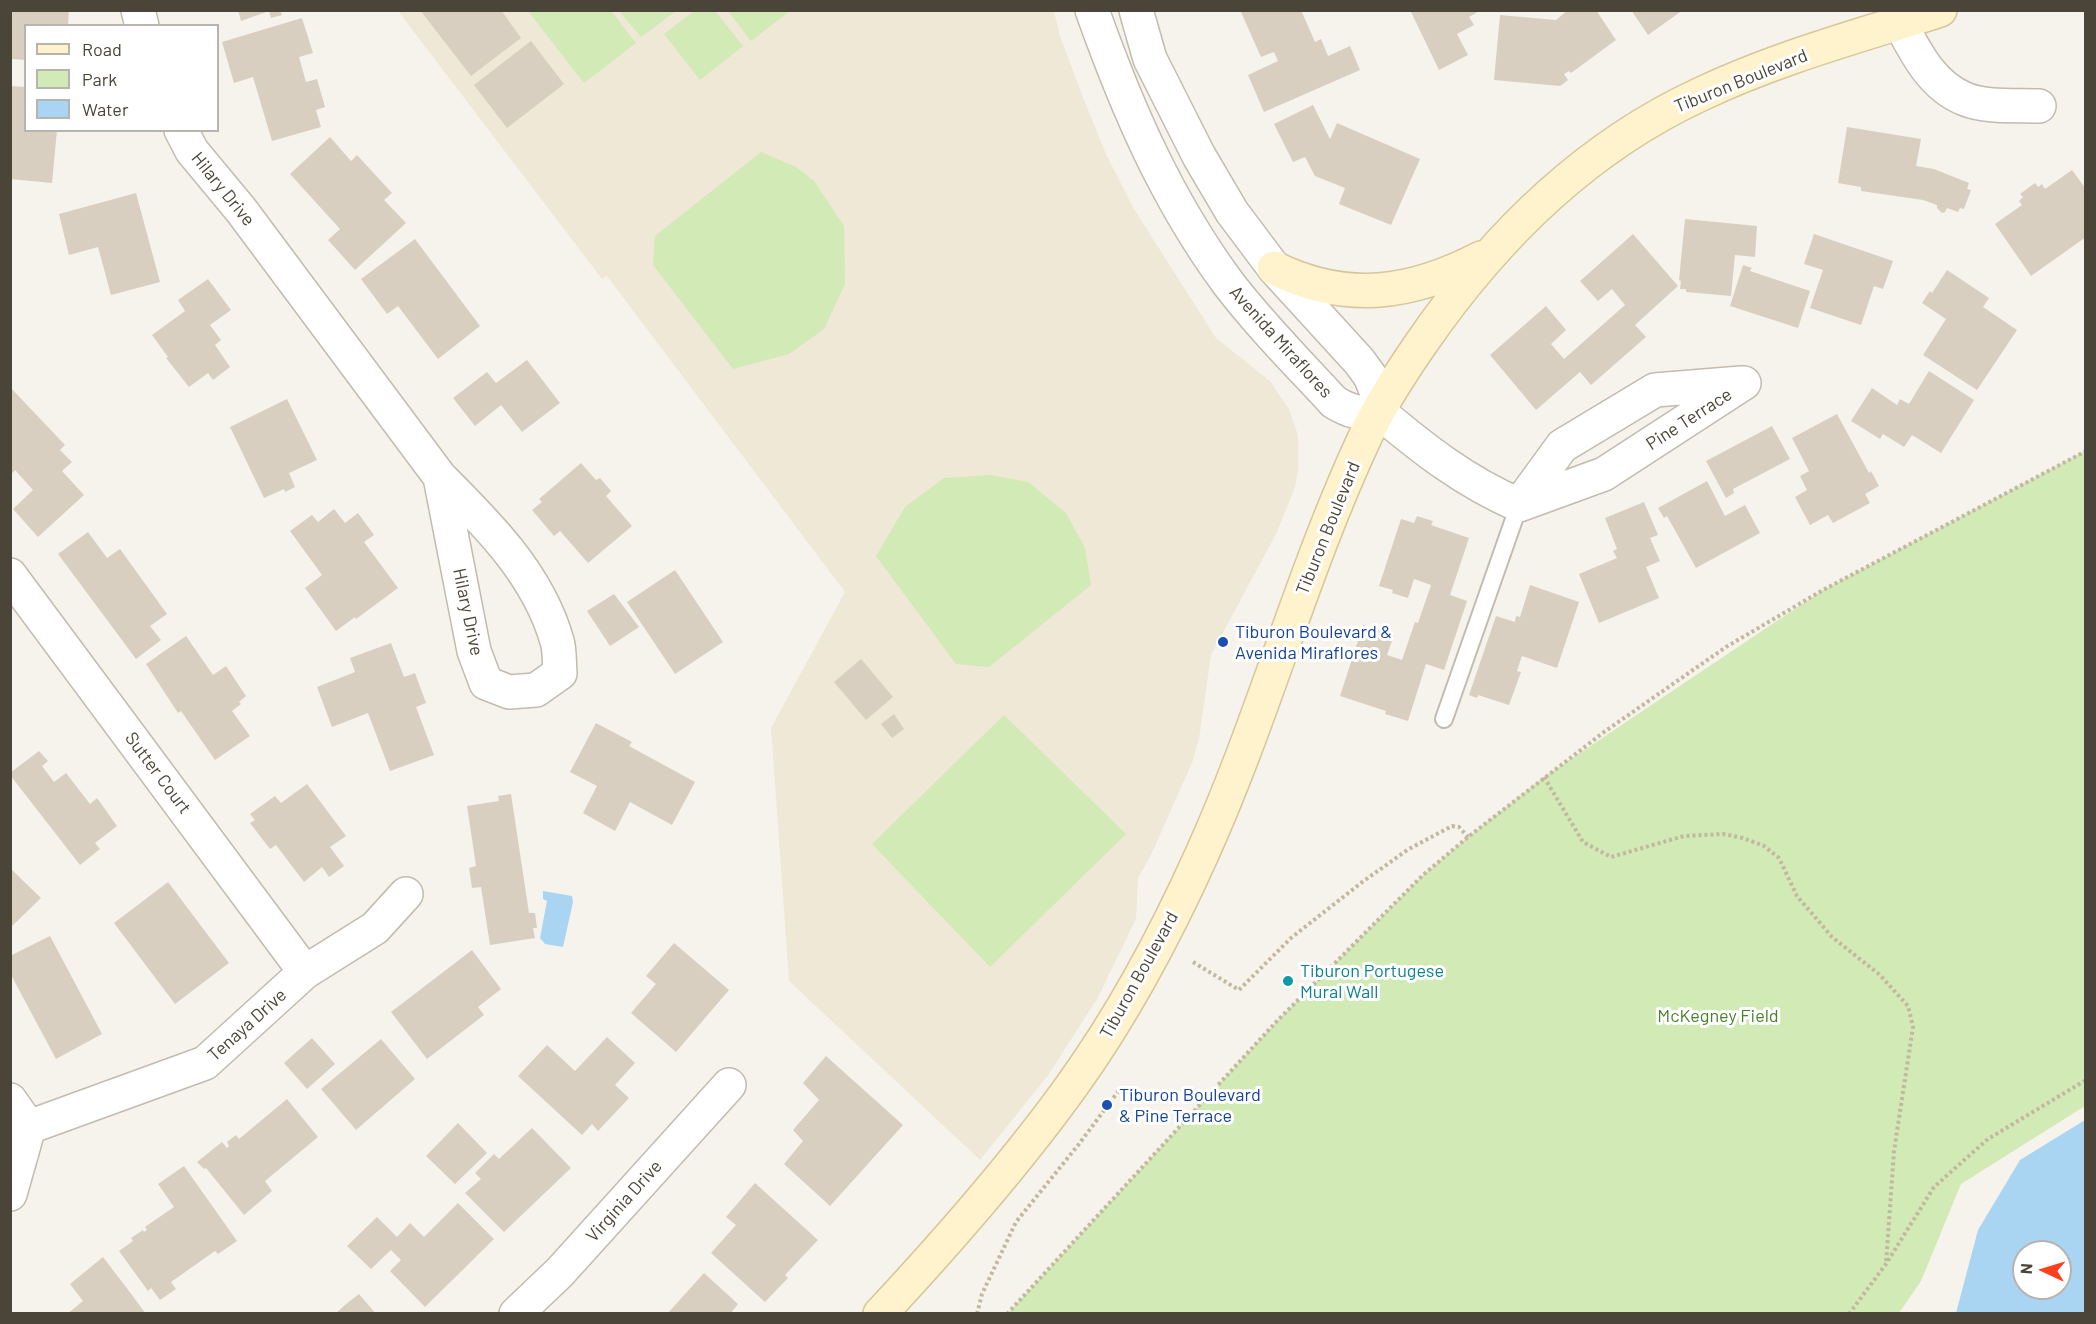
<!DOCTYPE html>
<html>
<head>
<meta charset="utf-8">
<style>
  body { margin:0 }
  #map { position:relative; width:2096px; height:1324px; overflow:hidden; background:#f6f3ec; font-family:Barlow,sans-serif }
  canvas { display:block }
  .frame { position:absolute; inset:0; border:12px solid #4b4439; pointer-events:none }
  .legend { position:absolute; left:24px; top:24px; width:195px; height:108px; box-sizing:border-box; background:#fff; border:2px solid #b7b4b0; margin:0; padding:8px 10px; list-style:none; font-size:18px; color:#4b4439 }
  .legend li { display:flex; align-items:center; gap:12px; height:30px }
  .legend b { width:30px; border:2px solid #b7b4b0 }
  .north { position:absolute; left:2012px; top:1240px; width:60px; height:60px; box-sizing:border-box; background:#fff; border:2px solid #b7b4b0; border-radius:50%; rotate:274deg; font-size:16px; font-weight:700; line-height:24px; text-align:center; color:#4b4439 }
  .north::after { content:''; display:block; margin:auto; width:21px; height:27px; background:#fc3f1d; clip-path:polygon(50% 0,100% 100%,50% 72%,0 100%) }
</style>
</head>
<body>
<div id="map">
<canvas width="2096" height="1324"></canvas>
<div class="frame"></div>
<ul class="legend">
<li><b style="height:8px;background:#fff3cd"></b>Road</li>
<li><b style="height:16px;background:#d2eab5"></b>Park</li>
<li><b style="height:16px;background:#a9d4f2"></b>Water</li>
</ul>
<div class="north">N</div>
</div>
<script>
const ctx = document.querySelector('canvas').getContext('2d');
ctx.lineJoin = 'round';
function fillPath(path, color) {
  ctx.fillStyle = color;
  ctx.fill(path, 'evenodd');
}
function strokePath(path, color, width, dash) {
  ctx.strokeStyle = color;
  ctx.lineWidth = width;
  ctx.lineCap = dash ? 'butt' : 'round';
  ctx.setLineDash(dash || []);
  ctx.stroke(path);
}
function label(font, color, halo, rows, align = 'center') {
  ctx.font = font + ' Barlow,sans-serif';
  ctx.lineWidth = 6;
  ctx.setLineDash([]);
  ctx.textBaseline = 'middle';
  ctx.strokeStyle = halo;
  ctx.fillStyle = color;
  for (const [text, x, y, turn = 0] of rows) {
    ctx.save();
    ctx.translate(x, y);
    ctx.rotate((+turn || 0) * Math.PI / 180);
    ctx.textAlign = isNaN(turn) ? turn : align;
    if (halo) ctx.strokeText(text, 0, 0);
    ctx.fillText(text, 0, 0);
    ctx.restore();
  }
}
fillPath(new Path2D(`
  M398,11H1054L1060,36L1082,95L1106,154L1134,209L1216,338L1270,381L1289,409L1298,435V471L1295,487L1277,532L1211,655L1199,739L1192,763L1150,857L1138,878L1136,919L1097,999L1049,1074L980,1160L789,981L771,728L845,592L607,276L602,279Z`), '#efe8d6');
fillPath(new Path2D(`
  M528,11H611L636,43L584,83Z
  M619,11H676L641,37Z
  M694,11H715L743,46L700,80L664,34Z
  M728,11H790L751,41Z
  M761,152L796,167L814,181L844,226L845,284L824,329L789,354L733,369L653,265L655,236Z
  M2085,451V1106L1961,1184L1921,1281L1899,1313H1008L1277,1021L1423,875L1468,837L1544,777L1823,590Z
  M990,475L1028,482L1066,513L1085,548L1091,585L989,667L956,664L876,556L905,507L944,478Z
  M1004,715L1126,834L990,967L872,844Z`), '#d2eab5');
fillPath(new Path2D(`
  M543,891L572,896L573,902L563,947L545,944L540,938L547,901L543,899Z
  M2085,1120V1313H1956L1978,1230L2020,1160ZM2024,1252H2060V1288H2024Z`), '#a9d4f2');
fillPath(new Path2D(`
  M10,10H69L68,26H26V60L10,59Z
  M238,10H280L282,15L271,18L269,11L241,21Z
  M420,10H501L521,38L471,76Z
  M1240,10H1301L1315,42L1321,39L1328,56L1350,46L1360,70L1264,112L1248,75L1278,61L1274,52L1261,57Z
  M1410,10H1481L1469,17L1474,25L1457,34L1468,55L1439,70Z
  M1568,10H1596L1616,40L1571,73L1569,71L1564,74L1568,80L1560,86L1494,80L1500,15L1556,20Z
  M1631,10H1683L1648,35Z
  M302,18L313,53L299,57L306,82L317,79L325,107L316,110L321,127L272,141L253,77L234,83L222,42Z
  M531,41L564,84L507,128L474,85Z
  M10,86L26,87V130H57L52,183L10,179Z
  M1313,105L1330,139L1337,123L1420,159L1391,225L1339,204L1345,188L1315,176L1305,157L1293,162L1274,124Z
  M1847,127L1921,139L1916,166L1934,169L1969,183L1967,189L1971,190L1964,209L1960,208L1958,212L1947,208L1945,212L1942,213L1937,208V205L1923,200L1861,191V187L1838,183Z
  M330,137L351,161L357,155L392,193L384,200L406,223L355,270L328,240L340,229L290,174Z
  M2072,170L2086,189V237L2031,276L1995,224L2022,205L2019,201L2023,197L2020,194L2035,183L2038,187L2042,184L2045,189Z
  M136,193L160,282L111,295L98,247L69,255L59,214Z
  M1685,219L1757,226L1755,257L1735,255L1731,296L1686,292V289H1680L1681,281L1679,280Z
  M1633,234L1678,286L1635,325L1646,337L1591,385L1580,372L1536,410L1490,355L1546,306L1566,330L1551,344L1564,359L1625,305L1612,289L1598,301L1580,281Z
  M1814,234L1893,261L1883,289L1874,286L1861,325L1810,308L1823,270L1804,264Z
  M415,239L480,326L438,359L398,306L387,314L361,279Z
  M1743,265L1752,268L1750,271L1810,291L1798,328L1730,306Z
  M1947,270L1989,298L1983,307L2017,330L1977,390L1923,355L1946,319L1922,303L1930,291L1932,293Z
  M208,279L231,310L210,325L221,340L215,345L230,367L213,380L208,373L189,387L166,358L168,357L152,335L185,311L178,300Z
  M527,360L560,403L522,432L501,405L475,426L453,398L487,372L496,383Z
  M1929,371L1974,400L1941,453L1912,435L1904,447L1883,434L1880,439L1851,421L1872,388L1897,405L1900,399L1909,404Z
  M10,387L65,445L60,450L72,462L62,471L84,495L38,537L13,509L33,490L15,470L13,473L10,470Z
  M287,399L317,460L289,473L295,487L285,492L284,489L264,498L230,427Z
  M1837,414L1869,473L1871,471L1879,486L1865,494L1870,503L1833,523L1828,515L1810,525L1795,497L1807,490L1800,476L1809,471L1792,438Z
  M1772,426L1790,459L1733,489L1734,493L1726,498L1706,461Z
  M581,463L596,480L600,478L611,491L606,496L632,526L588,563L560,531L554,536L532,510L542,502L539,499Z
  M1707,481L1725,516L1745,505L1760,533L1696,568L1667,516L1664,518L1658,508Z
  M1644,502L1658,535L1650,538L1660,561L1646,567L1659,598L1599,623L1579,574L1617,558L1613,551L1617,549L1605,518Z
  M334,509L345,523L358,513L374,535L364,542L398,588L356,619L355,617L336,631L305,588L322,575L290,531L312,515L318,522Z
  M1417,516L1433,521L1431,525L1469,538L1450,595L1467,601L1444,670L1426,664L1408,721L1385,714L1386,711L1340,696L1363,625L1394,635L1387,655L1402,660L1415,622L1418,623L1431,585L1414,579L1408,598L1392,593L1393,590L1379,586L1401,519L1414,523Z
  M88,532L107,558L120,549L167,614L150,626L161,640L136,659L58,554Z
  M675,570L723,642L675,674L627,602Z
  M1530,585L1579,602L1557,668L1522,656L1517,671L1521,672L1509,705L1478,695L1477,698L1469,695L1496,616L1515,622L1516,616L1520,617Z
  M614,594L639,627L610,646L587,611Z
  M186,636L213,675L226,666L246,696L239,702L241,704L232,711L250,736L215,760L181,711L178,713L146,664Z
  M391,643L404,677L415,673L426,703L416,707L434,755L390,771L368,713L332,727L317,687L355,672L350,658Z
  M861,659L893,697L866,720L834,682Z
  M894,714L904,729L892,738L881,724Z
  M596,723L632,742L629,746L695,782L672,825L630,802L615,831L583,813L597,786L570,772Z
  M39,751L48,761L42,766L54,782L66,773L90,804L97,798L117,826L95,843L100,849L80,865L10,775V773Z
  M307,784L346,836L330,847L344,866L329,877L322,867L304,882L276,845L270,849L250,823L255,820L250,814L275,796L281,803Z
  M511,794L529,913H535L537,928H533L535,938L490,945L481,887L472,888L469,868L476,866L467,806L499,801L498,796Z
  M10,868L41,898L10,928Z
  M168,882L229,963L175,1004L114,923Z
  M50,936L102,1034L56,1059L10,973V956Z
  M674,943L729,990L676,1052L631,1013L656,984L646,976Z
  M472,950L501,989L478,1007L484,1015L427,1059L391,1012Z
  M607,1037L635,1063L615,1085L629,1098L598,1131L592,1124L582,1135L518,1076L547,1045L575,1071Z
  M312,1038L335,1064L307,1089L284,1063Z
  M381,1039L415,1079L356,1130L321,1089Z
  M826,1056L903,1125L830,1206L784,1164L803,1141L793,1130L819,1100L803,1083Z
  M287,1099L318,1137L265,1181L272,1191L244,1215L206,1168L204,1169L197,1162L222,1142L227,1148L229,1146L227,1142L236,1135L239,1139Z
  M458,1123L487,1153L455,1184L426,1156Z
  M532,1128L571,1168L504,1232L465,1193L481,1179L475,1173L494,1154L499,1159Z
  M184,1166L237,1241L218,1254L215,1251L171,1282L176,1289L160,1300L151,1288L148,1291L119,1251L133,1241L131,1238L143,1230L144,1232L147,1230L145,1227L174,1207L158,1184Z
  M755,1183L818,1240L785,1275L788,1278L765,1302L711,1253L736,1225L726,1217Z
  M458,1203L494,1239L425,1307L390,1271L401,1260L391,1250L371,1269L347,1246L377,1217L397,1237L410,1223L424,1237Z
  M103,1257L132,1295L146,1314H67L83,1301L70,1284Z
  M704,1273L738,1304L730,1314H667Z
  M359,1294L376,1314H335L345,1305Z`), '#d8cfc1');
const service = new Path2D(`
  M1444,719L1519,505`);
const minor = new Path2D(`
  M138,10L142,26
  M1900,23C1916,53 1932,86 1965,99C1987,108 2016,105 2039,106
  M181,130L192,151L241,210L440,477
  M1378,411C1422,448 1465,482 1519,505L1604,474L1744,383
  M440,477C487,524 538,574 557,641C560,650 559,663 560,673L536,690L509,692L486,683L474,651Z
  M1519,505L1562,446L1655,390L1741,383
  M10,575L305,972
  M10,1100L29,1127L10,1194
  M29,1127L205,1063L305,972L375,928L406,894
  M516,1314L560,1272L729,1085`);
const tertiary = new Path2D(`
  M1092,10C1127,108 1166,199 1228,283C1260,325 1298,363 1334,402C1350,412 1360,414 1378,411L1377,393L1370,376L1359,361L1274,268L1232,212L1199,156L1150,59L1136,10`);
const secondary = new Path2D(`
  M1274,268C1347,304 1412,294 1481,258
  M880,1314C948,1241 1015,1165 1073,1084C1124,1013 1166,934 1202,854C1264,717 1302,571 1366,435C1381,403 1400,374 1420,345C1492,240 1583,149 1699,95C1776,58 1859,36 1940,10`);
strokePath(service, '#c2bbae', 20);
strokePath(minor, '#c2bbae', 36);
strokePath(tertiary, '#c2bbae', 36);
strokePath(secondary, '#d6c79b', 36);
strokePath(new Path2D(`
  M1544,777L1583,842L1611,857L1684,836L1723,834L1743,838L1764,846L1779,858L1797,896L1832,937L1880,975L1908,1006L1913,1027L1894,1151L1886,1264
  M1193,962L1239,990L1291,938L1361,883L1407,850L1452,826L1459,827L1468,837
  M977,1314L982,1294L1016,1222L1079,1144L1120,1089
  M1007,1314L1277,1021L1423,875L1468,837L1604,732L1726,647L1823,590L2086,451
  M1849,1314L1886,1264L1934,1187L1988,1139L2086,1080`), '#c4b79f', 4, [3, 3]);
strokePath(service, '#fff', 16);
strokePath(minor, '#fff', 33);
strokePath(tertiary, '#fff', 33);
strokePath(secondary, '#fff3cd', 33);
for (const [x, y, r, color] of [
  [1223,642,6,"#1a4fb4"],
  [1288,981,6,"#0f9aa8"],
  [1107,1105,6,"#1a4fb4"]
]) {
  const dot = new Path2D();
  dot.arc(x, y, r, 0, 2 * Math.PI);
  ctx.fillStyle = color;
  ctx.fill(dot);
  strokePath(dot, '#fff', 2);
}
label('18px', '#4b4439', '#fff', [
  ["Tiburon Boulevard",1741,81,-22],
  ["Hilary Drive",223,189,51],
  ["Avenida Miraflores",1281,342,48],
  ["Pine Terrace",1689,419,-33],
  ["Tiburon Boulevard",1328,528,-68],
  ["Hilary Drive",468,612,78],
  ["Sutter Court",158,773,53],
  ["Tiburon Boulevard",1139,975,-61],
  ["Tenaya Drive",247,1025,-42],
  ["Virginia Drive",624,1201,-48]
]);
label('18px', '#164399', '#fff', [
  ["Tiburon Boulevard &",1235,632],
  ["Avenida Miraflores",1235,653],
  ["Tiburon Boulevard",1119,1095],
  ["& Pine Terrace",1119,1116]
], 'left');
label('18px', '#0d838f', '#fff', [
  ["Tiburon Portugese",1300,971],
  ["Mural Wall",1300,992]
], 'left');
label('18px', '#4a7f2a', '#fff', [
  ["McKegney Field",1718,1016]
]);
</script>
</body>
</html>
